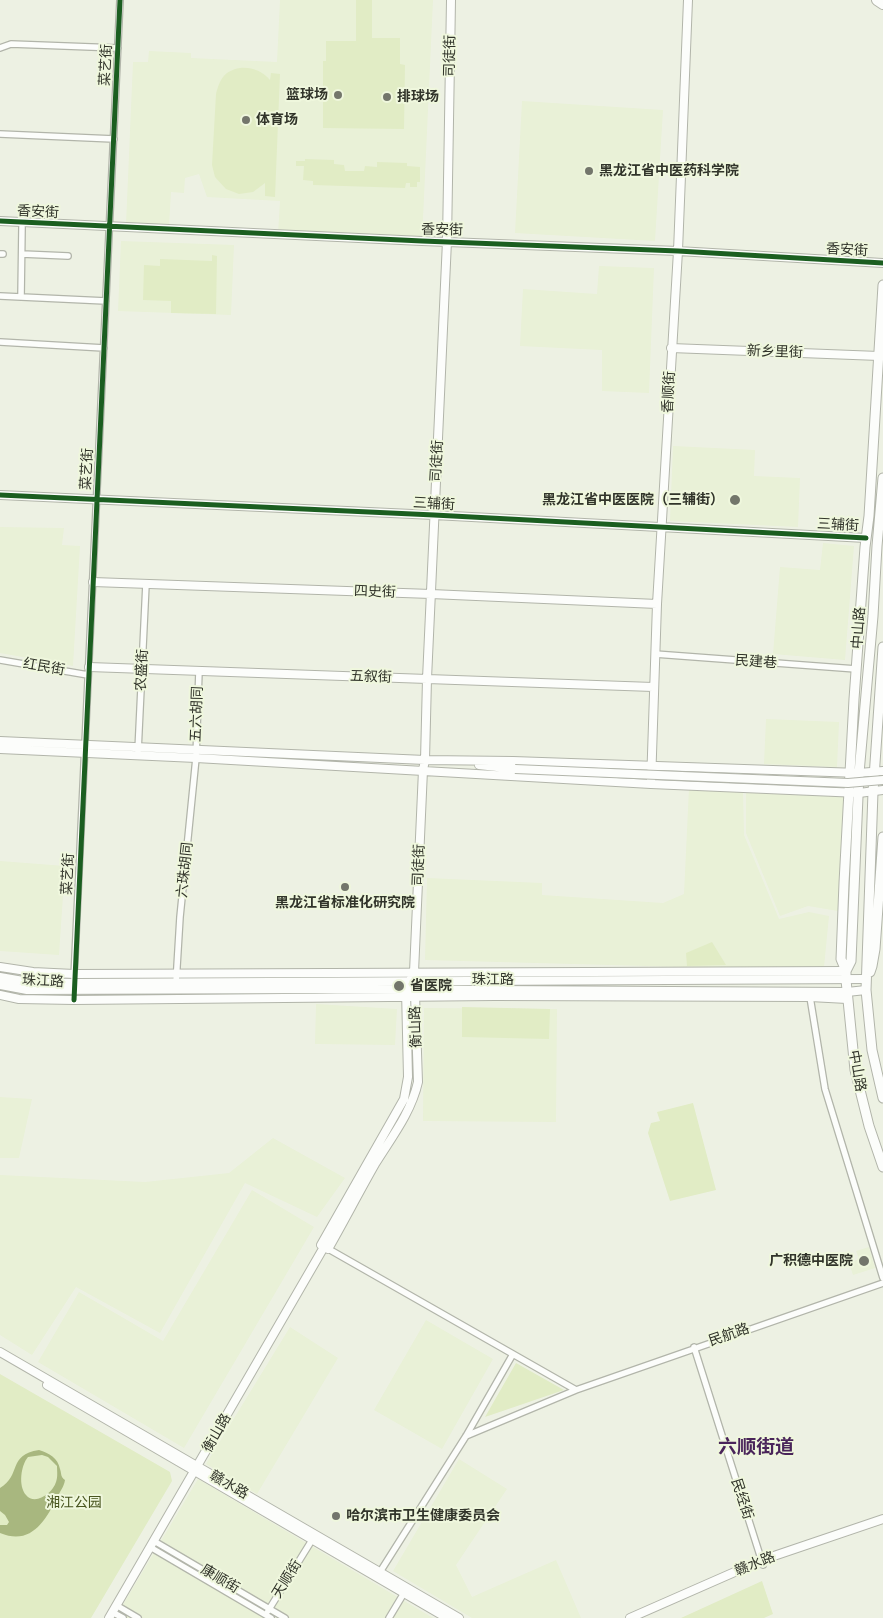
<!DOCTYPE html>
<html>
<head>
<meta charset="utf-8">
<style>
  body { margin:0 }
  canvas { display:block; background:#edf1e3 }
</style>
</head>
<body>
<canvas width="883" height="1618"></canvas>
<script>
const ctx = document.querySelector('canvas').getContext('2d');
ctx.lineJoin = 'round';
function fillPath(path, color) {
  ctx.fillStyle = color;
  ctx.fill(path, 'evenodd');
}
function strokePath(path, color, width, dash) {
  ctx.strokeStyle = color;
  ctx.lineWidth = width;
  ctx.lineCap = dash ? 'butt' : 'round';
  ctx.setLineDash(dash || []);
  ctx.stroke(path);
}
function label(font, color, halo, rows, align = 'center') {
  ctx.font = font + ' "Work Sans","Noto Sans SC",sans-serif';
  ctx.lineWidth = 4;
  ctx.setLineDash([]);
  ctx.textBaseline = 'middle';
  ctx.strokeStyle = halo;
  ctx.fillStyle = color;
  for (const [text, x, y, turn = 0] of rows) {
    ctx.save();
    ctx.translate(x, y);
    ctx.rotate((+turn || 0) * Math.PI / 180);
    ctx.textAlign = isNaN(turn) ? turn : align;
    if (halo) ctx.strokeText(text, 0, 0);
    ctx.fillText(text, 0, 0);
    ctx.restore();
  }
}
fillPath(new Path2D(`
  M280,0H433L422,241L278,234L280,201L207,197L199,174L185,178L184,193L171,192L169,226L126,224L133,62H148L149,51L191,53V58L277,62Z
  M522,101L663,110L655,241L515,233Z
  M121,241L234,245L231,315L118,311Z
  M599,266L654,268L649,393L602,391V350L520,346L523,289L597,294Z
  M673,446L755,450L754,476L800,478L798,527L670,521Z
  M0,527L64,528L62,545L80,546L73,666L0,653Z
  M823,543L854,546L845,660L773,654L780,567L820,570Z
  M766,719L839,722L837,767L764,764Z
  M689,788L743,791L744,835L779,919L809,912L829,916L824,967H684L425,960L427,878L542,883V895L663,903L684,894Z
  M746,791L844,797L838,911L808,906L780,916L746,833Z
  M0,861L65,866L59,955L0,951Z
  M316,1004L397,1009L395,1045L315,1044Z
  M424,1008L557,1009L556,1122L423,1121Z
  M0,1097L32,1099L19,1158H0Z
  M273,1138L345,1178L317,1217L245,1183L160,1333L76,1287L32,1355L0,1335V1175L145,1182L229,1173Z
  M252,1190L314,1227L184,1448L38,1362L79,1292L163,1341Z
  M869,1247L875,1268L853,1275L849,1263L859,1259L856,1251Z
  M426,1320L493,1359L442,1449L374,1410Z
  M290,1327L338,1358L257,1494L206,1464Z
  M459,1459L507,1489L456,1565L472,1597L556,1560L581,1618H472L393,1571Z
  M198,1479L433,1618H115Z`), '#e9f1d7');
fillPath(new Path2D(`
  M356,0H372V38H400V64L405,65L404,129L323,128V61H326V41H356Z
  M240,68C252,67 262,71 270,80L271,73L280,74L275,197L265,196V183L253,192L239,194L226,189L215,177L212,165L216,94C220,79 224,71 240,68Z
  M305,159L334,160V164L344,165L345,171H364L365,166L377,167V162L407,163V166L420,167V182H417V187H410V183H406L405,188L313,185V181L303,180L304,166H296V161H305Z
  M212,255L217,256L216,314L171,313V301L143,300L144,265L160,266V259L212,261Z
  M712,942L726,965L687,966L686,953Z
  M462,1007L550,1009L549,1039L462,1037Z
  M693,1103L716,1190L670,1201L648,1133L651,1123L660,1121L657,1112Z
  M516,1363L564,1390L485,1417Z
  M0,1374L170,1472L172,1481L91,1618H0Z
  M762,1581L773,1614L764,1618H681Z`), '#e1ecc5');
fillPath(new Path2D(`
  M39,1450C49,1453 58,1458 60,1469C62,1475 60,1476 65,1480C64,1487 60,1491 57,1498C45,1521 31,1546 0,1533V1525H7L9,1522L5,1515L0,1511V1488C22,1475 7,1455 39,1450ZM42,1455L48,1457L57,1466C57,1471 58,1477 56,1482C53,1493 35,1506 26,1495C18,1486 21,1465 28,1457Z`), '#a8b77f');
const street = new Path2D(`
  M0,48L11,44L118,48
  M0,134L114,139
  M0,254H3
  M22,254L68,256
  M0,296L106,301
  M21,297L22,227
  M0,342L104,348
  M655,654L856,669
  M0,660L88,675
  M138,751L146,584
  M74,978L120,0
  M176,983L180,917L196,758L199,671
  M810,997L825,1089L883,1278
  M325,1247L576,1390L883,1283
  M694,1347L763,1565
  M466,1436L576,1390
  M154,1541L285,1618
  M150,1547L271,1618
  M380,1572L466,1436L513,1354
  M116,1605L138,1618
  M268,1611L312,1540
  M112,1612L123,1618
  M389,1618L404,1593`);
const secondary = new Path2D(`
  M0,221L422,241L678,251L883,263
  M671,348L879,356
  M0,495L434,515L866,538
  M93,582L431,594L657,604
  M89,667L653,687
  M0,741L425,760L513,761L859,773L883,771
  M0,749L196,758L651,784L859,793L883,790
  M479,765L515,769
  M651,784L657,604L678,251L688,0
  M0,967L33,972L74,974L846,971
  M0,977L29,982L74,983L866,979
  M0,985L27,990L315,989L847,992L866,990
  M0,995L19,999L74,1000L495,996L810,997L847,999
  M321,1245L404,1099L408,1077L406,990L414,972L423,770L425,760L427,679L447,241L451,0
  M328,1249C344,1221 359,1192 375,1164C391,1138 411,1113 418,1082L415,994
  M0,1352L459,1618
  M47,1385L447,1618
  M109,1618L324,1247
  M630,1618L762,1560L883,1519`);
const primary = new Path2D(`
  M883,478L877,546L873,616L859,773L851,961L846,971V980L855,1070L869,1126L883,1167
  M883,647L873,792L866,990L872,1050L883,1098
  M846,971L841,959L844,883L854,699L865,547L869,516L883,285
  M870,972L872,966L875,949L883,837`);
const highway = new Path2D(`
  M877,0L883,4`);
strokePath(street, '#b2b5aa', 8);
strokePath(secondary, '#b2b5aa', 10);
strokePath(primary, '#b2b5aa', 11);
strokePath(highway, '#b2b5aa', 12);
strokePath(street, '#fcfdfb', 5.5);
strokePath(secondary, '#fcfdfb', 8);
strokePath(primary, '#fcfdfb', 9);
strokePath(highway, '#fcfdfb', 10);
const secondaryBridge = new Path2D(`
  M515,769L848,783L883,780`);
strokePath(secondaryBridge, '#b2b5aa', 10, []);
strokePath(secondaryBridge, '#fcfdfb', 8);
strokePath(new Path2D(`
  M0,221L422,241L678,251L883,263
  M0,495L434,515L866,538
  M74,1000L120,0`), '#1b5e20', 5);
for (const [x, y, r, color] of [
  [338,95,5,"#73766b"],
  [387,97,5,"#73766b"],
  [246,120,5,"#73766b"],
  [589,171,5,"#73766b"],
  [735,500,6,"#73766b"],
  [345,887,5,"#73766b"],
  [399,986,6,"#73766b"],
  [864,1261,6,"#73766b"],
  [336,1516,5,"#73766b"]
]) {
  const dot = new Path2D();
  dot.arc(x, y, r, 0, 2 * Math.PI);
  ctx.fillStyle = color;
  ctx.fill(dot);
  strokePath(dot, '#eff7dd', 2);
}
label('14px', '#31342a', '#eff7dd', [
  ["司徒街",450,56,-89],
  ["菜艺街",106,65,-87],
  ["香安街",38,212,3],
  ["香安街",442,230,1],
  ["香安街",847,250,3],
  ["新乡里街",775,352,2],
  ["香顺街",669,392,-87],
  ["司徒街",437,461,-87],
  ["菜艺街",87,469,-87],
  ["三辅街",434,504,3],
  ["三辅街",838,525,3],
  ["四史街",375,592,2],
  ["中山路",859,628,-86],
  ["民建巷",756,662,4],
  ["红民街",44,667,10],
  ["农盛街",142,670,-87],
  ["五叙街",371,677,2],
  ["五六胡同",197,714,-88],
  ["司徒街",419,865,-88],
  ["六珠胡同",185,870,-84],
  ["菜艺街",68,874,-87],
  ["珠江路",493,980],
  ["珠江路",43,981,3],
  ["衡山路",416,1027,-92],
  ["中山路",857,1071,80],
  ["民航路",729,1335,-19],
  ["衡山路",217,1433,-60],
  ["赣水路",229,1485,30],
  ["民经街",742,1499,72],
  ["赣水路",755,1564,-22],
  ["康顺街",220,1579,31],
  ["天顺街",287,1579,-58]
]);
label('bold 14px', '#31342a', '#eff7dd', [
  ["篮球场",328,95,"right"],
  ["排球场",397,97],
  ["体育场",256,120],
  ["黑龙江省中医药科学院",599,171],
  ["黑龙江省中医医院（三辅街）",724,500,"right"],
  ["黑龙江省标准化研究院",345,903,"center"],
  ["省医院",410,986],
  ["广积德中医院",853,1261,"right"],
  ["哈尔滨市卫生健康委员会",346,1516]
], 'left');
label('14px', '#495620', '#eff7dd', [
  ["湘江公园",74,1503]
]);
label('bold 19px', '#4a255b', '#eff7dd', [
  ["六顺街道",756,1447]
]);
</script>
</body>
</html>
